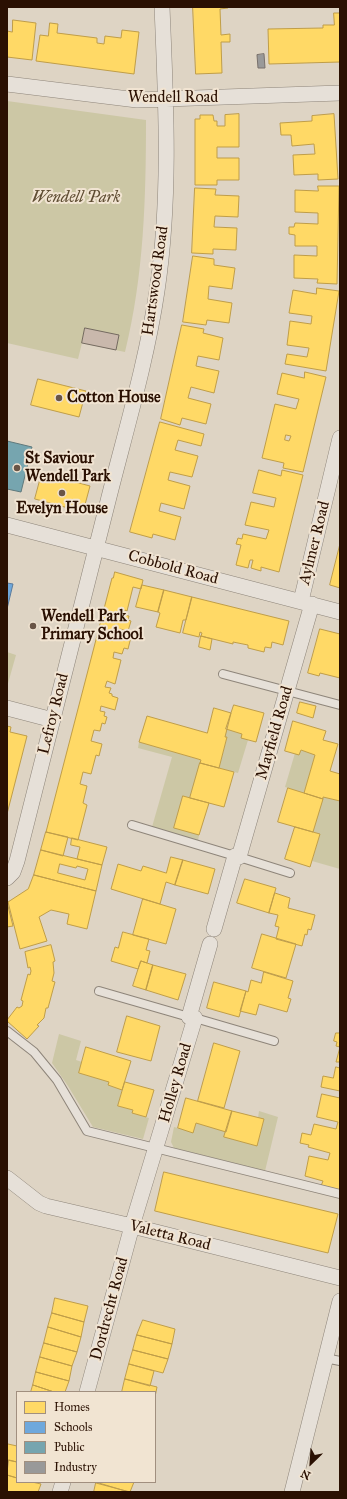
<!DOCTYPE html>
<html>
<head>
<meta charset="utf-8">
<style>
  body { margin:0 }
  #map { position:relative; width:347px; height:1499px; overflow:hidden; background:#ded4c4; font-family:"IM FELL Great Primer",serif }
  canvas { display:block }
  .frame { position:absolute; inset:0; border:8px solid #2a1002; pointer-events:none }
  .legend { position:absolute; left:16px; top:1391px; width:140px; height:92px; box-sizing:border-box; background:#f1e4d2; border:1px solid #a18f7f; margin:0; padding:5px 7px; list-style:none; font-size:12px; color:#2a1002 }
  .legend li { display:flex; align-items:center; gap:8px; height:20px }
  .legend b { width:20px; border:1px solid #a18f7f }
  .north { position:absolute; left:291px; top:1443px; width:40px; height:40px; -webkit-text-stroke:3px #f1e4d2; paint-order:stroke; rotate:205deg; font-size:11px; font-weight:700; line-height:16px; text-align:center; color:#2a1002 }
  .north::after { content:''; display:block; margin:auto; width:14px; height:18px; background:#2a1002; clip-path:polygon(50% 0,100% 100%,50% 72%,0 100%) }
</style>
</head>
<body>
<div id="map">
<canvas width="347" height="1499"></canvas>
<div class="frame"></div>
<ul class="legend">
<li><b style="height:11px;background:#ffd966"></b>Homes</li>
<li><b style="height:11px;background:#6fa8dc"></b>Schools</li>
<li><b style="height:11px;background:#76a5af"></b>Public</li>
<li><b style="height:11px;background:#999"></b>Industry</li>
</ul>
<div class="north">N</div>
</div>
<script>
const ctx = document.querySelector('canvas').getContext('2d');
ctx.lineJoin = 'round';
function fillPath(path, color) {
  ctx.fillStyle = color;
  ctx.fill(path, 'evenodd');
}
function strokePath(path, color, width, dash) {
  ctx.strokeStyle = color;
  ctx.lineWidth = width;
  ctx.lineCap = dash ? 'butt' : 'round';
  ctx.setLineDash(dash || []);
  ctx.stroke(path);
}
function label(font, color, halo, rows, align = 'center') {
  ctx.font = font + ' "IM FELL Great Primer",serif';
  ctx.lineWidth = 4;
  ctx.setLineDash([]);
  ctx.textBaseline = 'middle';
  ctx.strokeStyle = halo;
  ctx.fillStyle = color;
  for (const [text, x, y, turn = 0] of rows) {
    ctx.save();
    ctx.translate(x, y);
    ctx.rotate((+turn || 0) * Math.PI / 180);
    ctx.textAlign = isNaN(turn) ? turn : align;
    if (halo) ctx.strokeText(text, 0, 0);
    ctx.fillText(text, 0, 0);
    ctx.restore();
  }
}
fillPath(new Path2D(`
  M7,101L146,120C146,197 144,276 125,352L82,343L78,359L7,343Z
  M7,652L16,655L7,687Z
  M226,729L242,734L248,740L238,773L219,768L227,738L225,737Z
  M139,742L201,760L190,798L183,796L174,827L199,835L198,841L152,827L172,757L138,748Z
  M301,750L315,755L304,793L285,787L295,753L299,754Z
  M323,797L340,801V869L312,861L320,834L313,832Z
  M59,1034L81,1041L76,1060L82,1062L79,1073L109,1082L108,1085L122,1090L118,1106L133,1110L132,1113L149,1118L143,1139L93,1127L68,1086L52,1063Z
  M259,1111L278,1117L265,1171L174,1148L171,1142L174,1127L193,1132L196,1123L226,1132L225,1137L257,1146L264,1120L258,1118Z`), '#ccc7a5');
const homes = new Path2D(`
  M193,7H228V8L220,9L221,35L230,34V42H221L222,73L196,74Z
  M334,13H340V62L269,64L268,29L323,28V25H334Z
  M13,20L36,23L32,60L7,57V31L12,32Z
  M50,23L58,24L57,33L97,38V43L104,44L105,36L121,38L122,30L139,32L134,74L36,61L40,35L48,36Z
  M239,114V147H217V158H239V180H217V185H195V119H200V115H213L214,121H217V126H225V115Z
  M334,114L338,179L318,180V174L294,175L293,155L315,154L314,144L292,146L291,135H281L280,123L312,121V116Z
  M318,186H339L337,284L317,283L318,279L294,278V255L317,256V246H295V235L289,234V227H294L295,223L318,224V213L295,212V190L318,191Z
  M195,188L216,189L215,195L239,196L238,217L215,216L214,227L237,228L236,250L213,249V254L192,253Z
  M193,256L214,259V265L235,268L232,289L209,286L208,299L232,303L229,323L207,320L206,325L183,322Z
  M317,288L339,291L326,371L285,364L287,354L307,357L309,348L287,345L290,321L311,324L312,316L289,313L293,290L316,294Z
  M182,325L204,329L203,333L223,338L219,360L198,356L196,366L219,371L214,393L191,387L188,398L211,404L206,424L182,418L180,425L161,419Z
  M305,372L326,377L303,472L283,468L284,463L262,458L275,404L296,409L299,399L277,394L282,373L304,378ZM286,435L291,436L289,441L285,440Z
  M38,379L86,391L79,417L31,405Z
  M160,422L204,434L201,446L178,440L175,450L198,456L192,477L170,472L168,480L190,486L184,509L161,503L159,511L181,517L175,540L153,534L152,538L130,532Z
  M259,470L281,476L282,470L303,475L279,572L261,567V571L251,568L253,560H250L248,568L236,565L241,545L236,544L238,538L242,539L243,534L266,539L269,530L245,525L251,502L274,507L276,498L253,493Z
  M42,473L90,486L83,512L35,499Z
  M340,544V588L330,585Z
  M115,572L143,580L141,589L133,587L127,611L125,610L124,615L129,616L128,620L131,621L128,631L120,629L119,634L131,637L128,649L124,648L122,654L114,652L113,658L121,660L115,684L107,681L105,687L111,688L109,693L112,694V696L118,698L115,710L101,706L100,711L105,712L104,716L107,717L105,724L102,723L100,731L94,730L91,741L102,744L99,756L96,755L91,774L83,772L80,784L87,786L83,803L87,805L78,840L46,832L112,578H113Z
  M142,585L164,590L158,612L136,607Z
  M164,590L192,597L186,620H183L180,633L156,627L160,613L158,612Z
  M192,597L289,621L283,645L272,642L271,648L265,647L264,652L248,648V645L233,642V644L201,636L202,633L200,632L199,637L183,633Z
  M320,629L340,634V678L320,673L319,676L308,673Z
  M201,636L212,639L210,650L199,647Z
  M300,702L316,706L313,718L297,713Z
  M234,705L264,713L256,742L241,738L242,734L226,729Z
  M214,708L231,713L225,737H227L219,768L200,763L201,760L198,759L139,742L147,716L207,733Z
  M293,721L326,731L323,740L338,744L330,771L340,774V801L323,797V799L304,793L315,755L301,750L299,755L285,751Z
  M7,726L11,727L10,732L27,736L7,814Z
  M200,763L234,772L224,807L190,798Z
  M288,788L323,799L313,832L278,822Z
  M183,796L209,803L199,835L174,828Z
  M295,827L320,834L310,867L285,859Z
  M46,832L68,837L63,856L41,850Z
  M72,838L107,847L102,865L77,859L80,847L71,845Z
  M41,850L102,865L96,891L34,875ZM60,864L76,868L77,866L88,869L85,880L58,873Z
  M171,857L183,860L175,885L166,882L160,904L111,889L118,864L141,871L143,866L166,873Z
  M183,860L215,869L208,894L175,885Z
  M34,875L96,891L87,929L67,924L69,914L51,910L39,917L47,941L20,949L8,902L28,889Z
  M245,879L276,888L269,913L237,903Z
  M275,893L290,898L288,908L315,915L311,930L308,929L307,935L305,934L302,946L276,939L279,927L275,926L278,915L269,913Z
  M143,899L176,909L166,944L133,935Z
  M7,902L13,926L7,927Z
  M123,932L149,939L146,950L150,951L147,963L141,961L138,969L111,961L115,947L118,948Z
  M262,934L296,944L286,978L252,968Z
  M51,945L55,961L53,962L54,973L52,981L55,982L48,1008H46L44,1018L37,1025L39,1026L27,1039L7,1021V1020L17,1007L19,1008L22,1006L23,1001L21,1000L28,974L30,975L31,971L30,967L28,968L25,952Z
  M141,961L153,965L146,990L133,986Z
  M153,965L186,974L178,1000L146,990Z
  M264,972L293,981L288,998L291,999L287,1012L259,1004L256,1015L240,1011L246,991L248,992L251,980L261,983Z
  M214,982L246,991L239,1017L207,1008Z
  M127,1016L160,1026L151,1061L117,1052Z
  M336,1033H340V1062H336L340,1047L336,1046L337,1042L334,1041Z
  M214,1043L240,1051L224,1108L198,1101Z
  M86,1047L131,1061L122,1090L108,1085L109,1082L79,1073Z
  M336,1067L340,1068V1091L321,1087L323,1076L333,1078Z
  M125,1082L154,1090L146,1117L132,1113L133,1110L118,1106Z
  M322,1094L340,1098V1191L321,1186L323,1181L305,1176L309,1156L328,1160L330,1153L308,1147L309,1145L300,1143L302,1133L311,1135L314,1124L336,1129L338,1122L317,1117Z
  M186,1098L232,1111L226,1132L196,1123L193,1133L178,1128Z
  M232,1111L264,1119L257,1146L224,1137Z
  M164,1172L338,1214L328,1253L155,1211Z
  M55,1298L88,1306L84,1322L52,1313Z
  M52,1313L84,1322L81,1337L48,1327Z
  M143,1320L175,1329L172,1344L137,1335Z
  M48,1327L81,1337L77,1352L44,1343Z
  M137,1335L172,1344L168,1359L133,1350Z
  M44,1343L77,1352L72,1366L40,1357Z
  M133,1350L168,1359L163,1373L129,1364Z
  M40,1357L72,1366L69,1381L36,1372Z
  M129,1364L154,1371L150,1386L125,1379Z
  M36,1372L69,1381L65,1392H54L33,1385Z
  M125,1379L157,1387L155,1397V1392H122Z
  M33,1385L54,1392H31Z
  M8,1444L17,1446V1462L7,1460Z
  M9,1460L17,1462V1478L7,1475Z
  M7,1475L17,1478V1482H32L41,1484L38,1492H7Z
  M96,1482H134L130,1492Z
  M96,1483L130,1492H94Z`);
fillPath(homes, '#ffd966');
strokePath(homes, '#bf9d48', 1);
const schools = new Path2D(`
  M7,583L13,584L7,609Z`);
fillPath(schools, '#6fa8dc');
strokePath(schools, '#5a7a9b', 1);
const public = new Path2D(`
  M7,441L32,447L21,492L7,489Z`);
fillPath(public, '#76a5af');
strokePath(public, '#5f787b', 1);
const industry = new Path2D(`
  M264,54L265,68H258L257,55Z`);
fillPath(industry, '#999');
strokePath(industry, '#78706c', 1);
const building = new Path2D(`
  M85,328L119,335L116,350L82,343Z`);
fillPath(building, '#c9b8ac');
strokePath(building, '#746a60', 1);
const lane = new Path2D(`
  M223,674L340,705
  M132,825L235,856
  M239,857L290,873
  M99,991L189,1017
  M195,1018L274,1041
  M7,1031L34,1052L57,1080L87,1131L340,1194
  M325,1358L340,1361`);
const street = new Path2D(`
  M7,84L137,100L340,93
  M7,525L340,612
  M301,601L340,438
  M7,708L53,720
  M7,878L13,872L17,861C47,744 76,626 106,509C124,436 146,365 157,291C171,197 166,102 162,7
  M214,929L235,856L239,857L312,604
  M7,1178L39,1203L46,1206L132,1226L340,1278
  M87,1392L132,1226L195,1018L189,1017L210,944
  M60,1492L63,1482
  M292,1492L340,1301`);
strokePath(lane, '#8e857a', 10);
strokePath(street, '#8e857a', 16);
strokePath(lane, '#e6e0d8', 8);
strokePath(street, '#e6e0d8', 15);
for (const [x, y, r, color] of [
  [59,398,4,"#695546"],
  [17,468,4,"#695546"],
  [62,493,4,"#695546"],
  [33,626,4,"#695546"]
]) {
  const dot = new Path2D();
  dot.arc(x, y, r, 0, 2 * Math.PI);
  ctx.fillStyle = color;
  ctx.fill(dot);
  strokePath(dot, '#f1e4d2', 1.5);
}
label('16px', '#2a1002', '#f1e4d2', [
  ["Wendell Road",173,98],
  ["Hartswood Road",156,281,-82],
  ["Aylmer Road",315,543,-76],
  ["Cobbold Road",173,568,15],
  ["Lefroy Road",54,714,-76],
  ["Mayfield Road",275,733,-74],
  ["Holley Road",176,1083,-74],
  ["Valetta Road",170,1236,14],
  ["Dordrecht Road",110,1309,-75]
]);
label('italic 16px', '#5e4c32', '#f1e4d2', [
  ["Wendell Park",76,198]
]);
label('bold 16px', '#2a1002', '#f1e4d2', [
  ["Cotton House",67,398],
  ["St Saviour",25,459],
  ["Wendell Park",25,477],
  ["Evelyn House",62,509,"center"],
  ["Wendell Park",41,617],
  ["Primary School",41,635]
], 'left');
</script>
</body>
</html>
